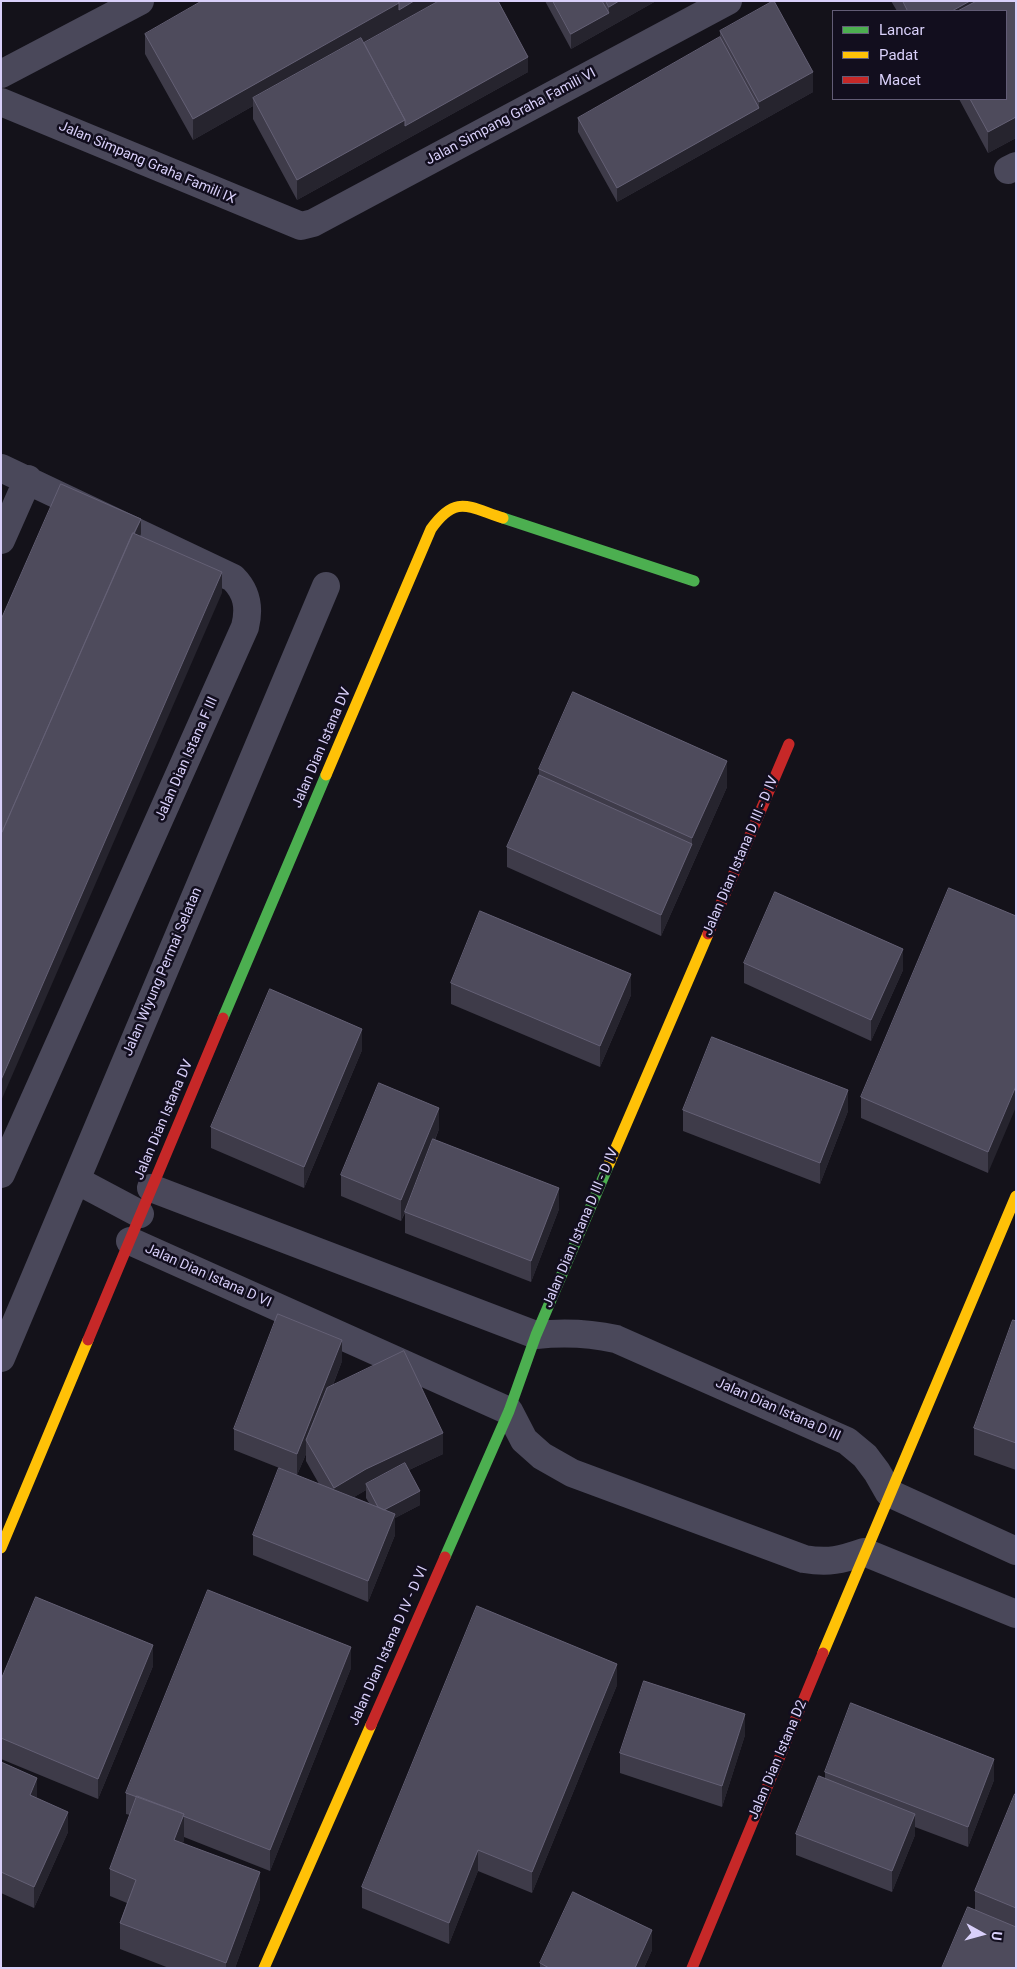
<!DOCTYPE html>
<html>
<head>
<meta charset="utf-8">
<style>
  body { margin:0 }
  #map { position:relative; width:1017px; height:1969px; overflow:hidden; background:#14121a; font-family:Roboto,sans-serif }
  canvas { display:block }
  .frame { position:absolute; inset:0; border:2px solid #d9d0fa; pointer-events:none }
  .legend { position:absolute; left:832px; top:10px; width:175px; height:90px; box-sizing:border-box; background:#120e1e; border:1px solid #625c76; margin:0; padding:6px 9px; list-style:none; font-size:15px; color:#d9d0fa }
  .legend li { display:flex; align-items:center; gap:10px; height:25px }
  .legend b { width:25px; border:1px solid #625c76 }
  .north { position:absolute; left:957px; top:1909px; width:50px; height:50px; -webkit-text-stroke:4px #120e1e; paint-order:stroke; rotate:97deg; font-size:14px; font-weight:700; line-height:20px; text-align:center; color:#d9d0fa }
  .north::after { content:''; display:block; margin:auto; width:18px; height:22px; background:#d9d0fa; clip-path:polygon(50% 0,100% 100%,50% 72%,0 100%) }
</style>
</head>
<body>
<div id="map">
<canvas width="1017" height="1969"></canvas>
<div class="frame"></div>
<ul class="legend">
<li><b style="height:6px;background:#4caf50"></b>Lancar</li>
<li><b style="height:6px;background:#ffc107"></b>Padat</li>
<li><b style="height:6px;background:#c62828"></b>Macet</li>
</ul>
<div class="north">U</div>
</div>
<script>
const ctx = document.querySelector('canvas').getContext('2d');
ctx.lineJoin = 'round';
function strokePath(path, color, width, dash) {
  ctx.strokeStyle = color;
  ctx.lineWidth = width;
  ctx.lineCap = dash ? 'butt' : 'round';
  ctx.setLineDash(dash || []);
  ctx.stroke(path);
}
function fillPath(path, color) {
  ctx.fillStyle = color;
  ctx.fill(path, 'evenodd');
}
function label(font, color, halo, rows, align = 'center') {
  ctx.font = font + ' Roboto,sans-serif';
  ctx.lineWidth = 5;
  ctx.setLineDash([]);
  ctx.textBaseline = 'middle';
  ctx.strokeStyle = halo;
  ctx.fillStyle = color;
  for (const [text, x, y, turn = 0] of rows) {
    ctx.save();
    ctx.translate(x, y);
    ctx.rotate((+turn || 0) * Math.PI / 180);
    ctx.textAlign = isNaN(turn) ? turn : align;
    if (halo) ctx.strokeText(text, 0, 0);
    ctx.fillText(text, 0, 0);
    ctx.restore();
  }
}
strokePath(new Path2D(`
  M1,74L140,1
  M1,102L301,226L313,223L728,1
  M1008,170L1016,166
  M1,468L233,578C247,592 250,607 245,627L1,1174
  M1,540L28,479
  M76,1180L140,1214
  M151,1188L536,1335C564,1332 589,1333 616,1339L847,1441L865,1456L877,1472L889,1493L1016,1551
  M130,1241L509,1411L524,1440L542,1456L572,1473L804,1559C829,1563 841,1560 864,1552L1016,1614
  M1,1358L326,586`), '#4a485a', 28);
strokePath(new Path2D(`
  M503,518L694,581
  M223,1018L326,775
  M445,1557L509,1411L536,1335L609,1164`), '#4caf50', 11);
strokePath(new Path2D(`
  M326,775L431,529C456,494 468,507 503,518
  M609,1164L708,934
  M1,1548L88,1340
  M823,1653L1016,1196
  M264,1968L371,1725`), '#ffc107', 11);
strokePath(new Path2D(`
  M708,934L789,744
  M88,1340L223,1018
  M371,1725L445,1557
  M692,1968L823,1653`), '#c62828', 11);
fillPath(new Path2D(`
  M545,1H656L571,49Z
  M891,1H1016V138L988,153L959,99H1006V11H897Z
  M720,31L813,92L617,202L578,132V118L720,37Z
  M145,34L528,72L297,200L253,119V106L193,140L145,54Z
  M539,769L727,787L661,936L507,867V847L539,775Z
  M1016,916L988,1173L861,1118V1097Z
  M744,963L903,970L871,1041L744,983Z
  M451,983L631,995L600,1067L451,1004Z
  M362,1050L304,1188L211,1148V1127Z
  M683,1110L848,1111L820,1184L683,1131Z
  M439,1129L435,1140L559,1209L531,1282L405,1233V1213L401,1221L341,1196V1175Z
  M1016,1321V1470L974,1455V1428Z
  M342,1361L333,1385L443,1454L409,1470L420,1505L395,1518V1535L368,1602L253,1555V1535L319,1484L306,1461V1454L297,1475L234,1450V1429ZM366,1490V1498L369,1503L354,1497Z
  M153,1666L98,1799L1,1759V1680Z
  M351,1668L270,1871L184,1837L183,1843L260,1899L235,1968H169L120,1949V1923L127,1903L110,1896V1869L130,1815L126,1814V1793Z
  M617,1685L532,1893L478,1871L449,1944L362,1908V1887Z
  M745,1735L722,1807L620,1773V1753Z
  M1,1762L37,1798L68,1832L34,1908L1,1893Z
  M825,1772L994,1780L968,1847L915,1827V1835L892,1892L796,1855V1834L825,1778Z
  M1016,1794V1968L975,1910V1891Z
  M652,1950L644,1968H540V1963Z`), '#3e3b49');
fillPath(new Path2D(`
  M414,1H439L256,104L253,98V106L193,140V119L399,3Z
  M619,1H656L571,49V34L609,13V7Z
  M970,1H1007L989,11H952Z
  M528,57V72L297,200V180L405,120Z
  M813,72V92L617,202V188L759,108V102Z
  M1016,117V138L988,153V132Z
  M141,519V534L2,847Z
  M222,572V593L1,1101V1080Z
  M727,761V787L661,936V915L692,844V838Z
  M903,949V970L871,1041V1020Z
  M631,974V995L600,1067V1046Z
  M362,1029V1050L304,1188V1167Z
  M1016,1086V1107L988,1173V1152Z
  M848,1090V1111L820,1184V1163Z
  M439,1108V1129L401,1221V1200Z
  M559,1188V1209L531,1282V1261Z
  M342,1340V1361L309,1446L306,1440V1454L297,1475V1454Z
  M443,1433V1454L368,1489L366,1484V1490L334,1509V1488L366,1469Z
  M420,1491V1505L395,1518V1535L368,1602V1581L380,1512Z
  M153,1645V1666L98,1799V1779Z
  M351,1647V1668L270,1871V1850Z
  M617,1664V1685L532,1893V1872Z
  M745,1714V1735L722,1807V1786Z
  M994,1759V1780L968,1847V1827Z
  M37,1778V1798L30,1795Z
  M68,1812V1832L34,1908V1887Z
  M184,1814V1841L174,1866V1840Z
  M915,1814V1835L892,1892V1871Z
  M478,1850V1871L449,1944V1923Z
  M260,1872V1899L235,1968H226V1963Z
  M652,1930V1950L644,1968H635Z`), '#26242e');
const building = new Path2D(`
  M202,1H398L399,3L193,119L145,34Z
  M398,1H414L399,10V3Z
  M439,1H498L528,57L405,126V120L364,43Z
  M553,1H602L609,13L571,34Z
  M606,1H619L609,7Z
  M773,1H774L813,72L759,102L720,31Z
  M903,1H970L952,11H908Z
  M977,1H1016V117L988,132L970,99H1006V11H958Z
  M720,37L759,108L617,188L578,118Z
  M361,38L405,120L297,180L253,98Z
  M61,484L141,519L134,533H133L2,832L1,620Z
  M133,533L222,572L1,1080V835Z
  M573,692L727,761L692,838L539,769Z
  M539,775L692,844L661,915L507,847Z
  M949,888L1016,916V1086L988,1152L861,1097Z
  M775,892L903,949L871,1020L744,963Z
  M480,911L631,974L600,1046L451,983Z
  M270,989L362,1029L304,1167L211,1127Z
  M712,1037L848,1090L820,1163L683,1110Z
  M379,1083L439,1108L401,1200L341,1175Z
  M433,1139L559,1188L531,1261L405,1212Z
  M278,1314L342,1340L297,1454L234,1429Z
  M1013,1320L1016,1321V1443L974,1428Z
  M404,1351L443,1433L366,1469L334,1488L306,1440L327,1388Z
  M405,1463L420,1491L384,1510L378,1507L366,1484Z
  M279,1468L395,1514L368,1581L253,1535Z
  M208,1590L351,1647L270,1850L183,1816L184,1814L126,1793Z
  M36,1597L153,1645L98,1779L1,1738V1680Z
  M477,1606L617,1664L532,1872L478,1850L449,1923L362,1887Z
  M644,1681L745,1714L722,1786L620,1753Z
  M851,1703L994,1759L968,1827L825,1772Z
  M1,1762L37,1778L30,1795L68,1812L34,1887L1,1872Z
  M819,1776L915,1814L892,1871L796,1834Z
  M1015,1794H1016V1908L975,1891Z
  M137,1796L184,1814L174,1840L260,1872L226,1963L120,1923L136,1880L110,1869Z
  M573,1892L652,1930L635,1968H549L540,1963Z
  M968,1907L1016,1927V1968H942Z`);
fillPath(building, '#4e4b5c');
strokePath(building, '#646075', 1);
label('14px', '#d9d0fa', '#120e1e', [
  ["Jalan Simpang Graha Famili VI",511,117,-28],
  ["Jalan Simpang Graha Famili IX",147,163,23],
  ["Jalan Dian Istana DV",322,748,-67],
  ["Jalan Dian Istana F III",187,759,-66],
  ["Jalan Dian Istana D III - D IV",741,856,-67],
  ["Jalan Wiyung Permai Selatan",163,972,-67],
  ["Jalan Dian Istana DV",164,1120,-67],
  ["Jalan Dian Istana D III - D IV",581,1228,-67],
  ["Jalan Dian Istana D VI",208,1276,24],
  ["Jalan Dian Istana D III",778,1410,24],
  ["Jalan Dian Istana D IV - D VI",389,1646,-66],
  ["Jalan Dian Istana D2",778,1760,-67]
]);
</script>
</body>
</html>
